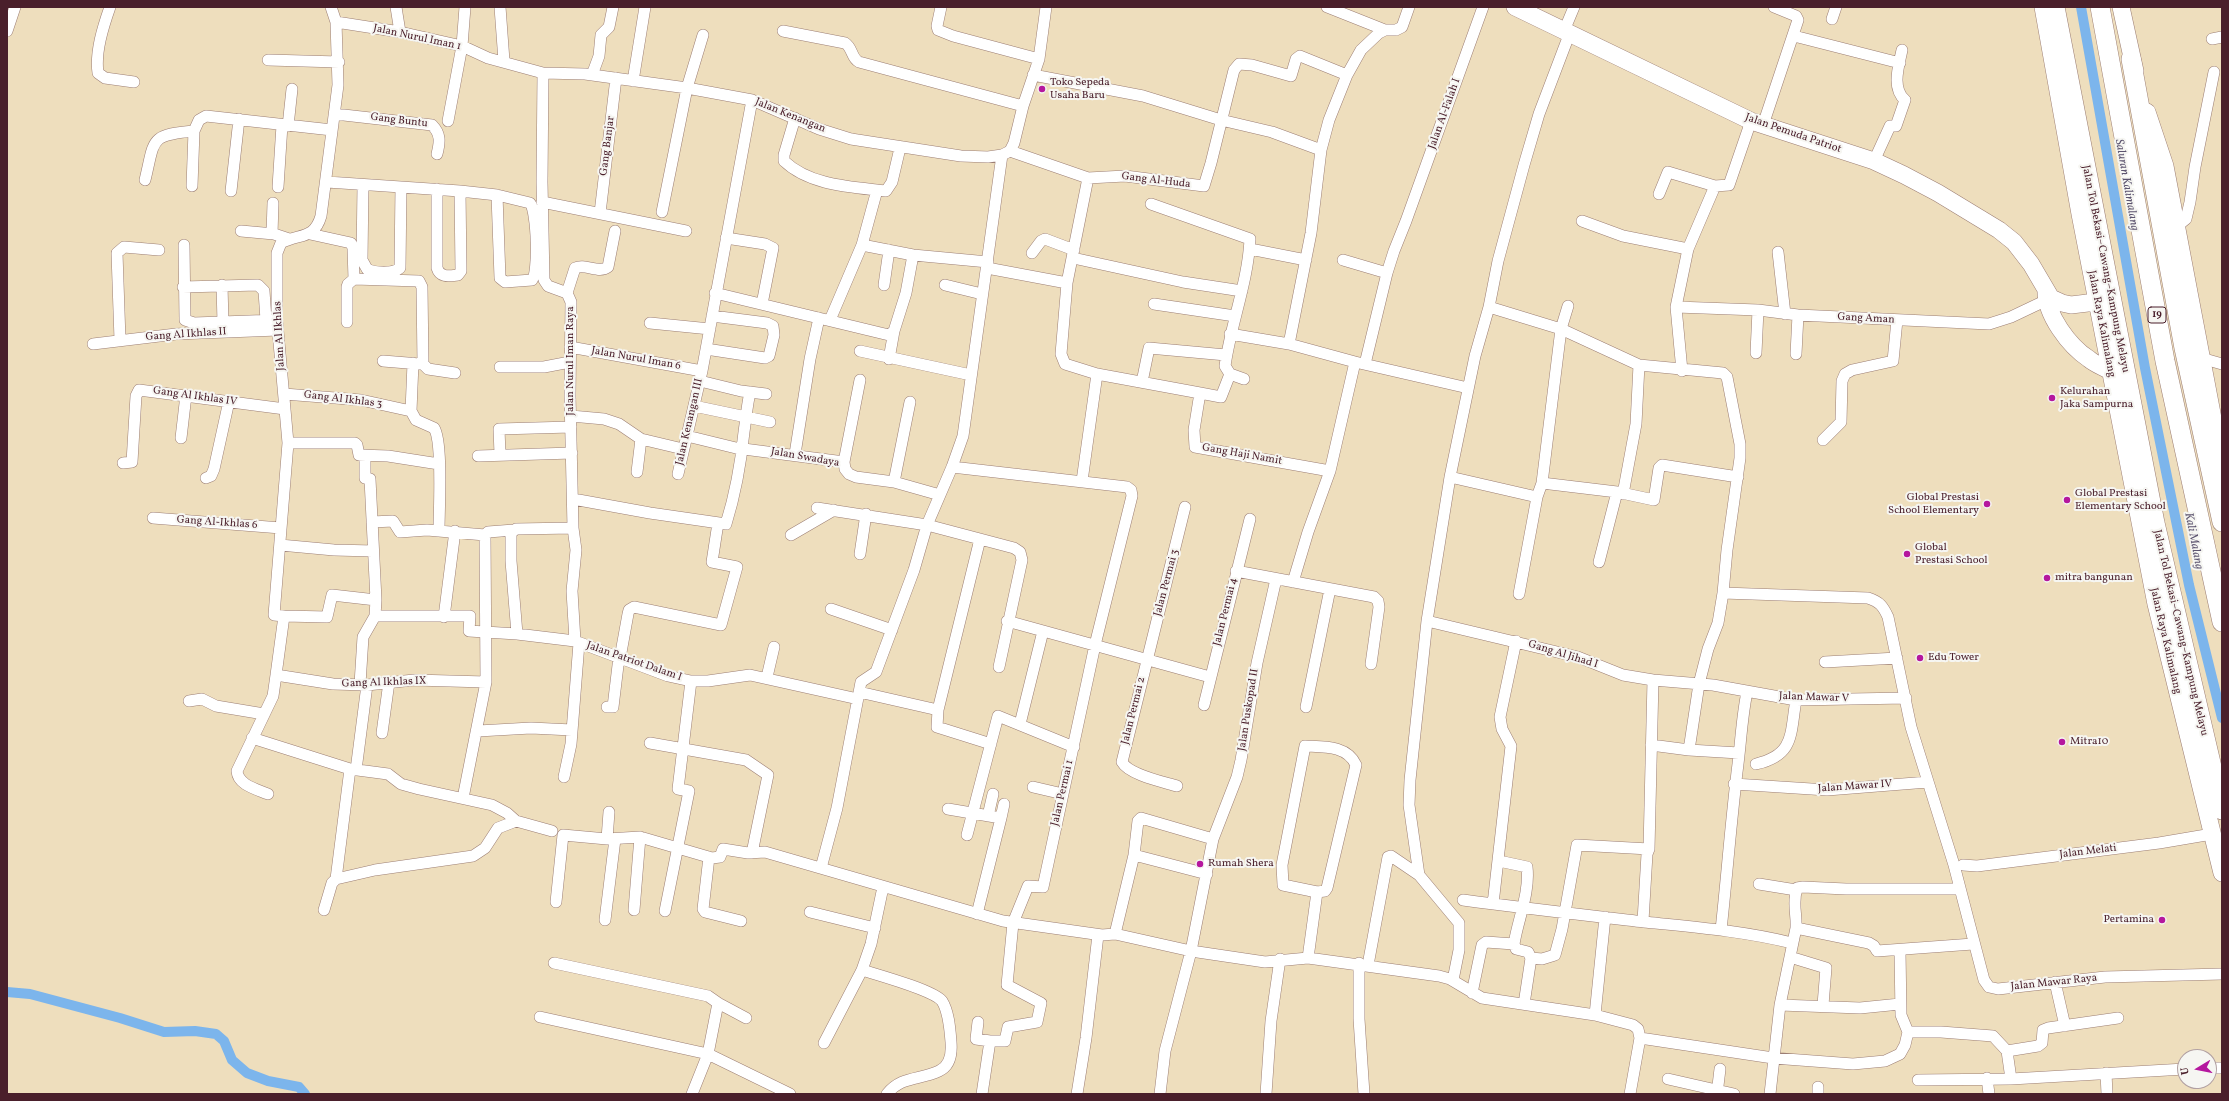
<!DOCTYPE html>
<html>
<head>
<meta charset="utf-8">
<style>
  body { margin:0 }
  #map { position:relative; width:2229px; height:1101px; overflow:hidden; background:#eedebd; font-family:Vollkorn,serif }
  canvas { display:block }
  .frame { position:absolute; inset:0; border:8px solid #4a1f2b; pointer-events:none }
  .north { position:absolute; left:2177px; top:1049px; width:40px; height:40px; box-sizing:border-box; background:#f6f6f2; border:1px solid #b1a0a2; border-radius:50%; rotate:260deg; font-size:11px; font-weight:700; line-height:16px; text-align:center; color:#4a1f2b }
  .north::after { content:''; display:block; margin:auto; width:14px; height:18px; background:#b5179e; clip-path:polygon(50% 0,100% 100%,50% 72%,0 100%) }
</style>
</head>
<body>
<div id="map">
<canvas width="2229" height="1101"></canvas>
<div class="frame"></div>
<div class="north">U</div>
</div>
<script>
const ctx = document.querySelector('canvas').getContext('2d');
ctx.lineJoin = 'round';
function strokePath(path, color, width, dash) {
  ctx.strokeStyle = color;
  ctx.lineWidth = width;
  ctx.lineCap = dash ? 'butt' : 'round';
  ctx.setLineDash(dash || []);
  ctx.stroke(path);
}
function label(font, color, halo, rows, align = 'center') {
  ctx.font = font + ' Vollkorn,serif';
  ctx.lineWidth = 4;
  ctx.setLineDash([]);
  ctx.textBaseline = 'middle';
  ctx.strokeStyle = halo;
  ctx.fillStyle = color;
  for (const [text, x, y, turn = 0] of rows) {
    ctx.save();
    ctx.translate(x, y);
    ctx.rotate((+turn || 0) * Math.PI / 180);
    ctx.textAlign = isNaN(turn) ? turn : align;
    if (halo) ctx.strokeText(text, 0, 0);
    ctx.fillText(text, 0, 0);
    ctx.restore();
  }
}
strokePath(new Path2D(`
  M2081,7L2145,368L2189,585L2222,718
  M7,992L30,994L120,1018L164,1032L195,1031L216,1034L224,1041L232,1060L247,1073L268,1081L299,1087L305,1094`), '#7cb5ec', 10);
const street = new Path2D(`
  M110,7C103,27 95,52 98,73L105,78L134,82
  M331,7L336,22L338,85L321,216C314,240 300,233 281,243L277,253V320L288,443L274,615L284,616L276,675L333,684L367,685L414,680L486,682
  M396,7L400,32
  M500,7L504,61
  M941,7L937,26L938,30L953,36L1039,59
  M1327,7L1385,30
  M1832,19L1836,7
  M336,22L400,32L462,46L488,58L543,73L585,74L687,88L752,100L819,129L851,139L961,156L988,157L1002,155L1010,151
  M7,31L15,7
  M783,31L845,43C853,48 851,58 859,62L1023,106
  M1564,31L1574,7
  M1794,36L1900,63
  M2212,39L2222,37
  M268,60L339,62
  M543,73L542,182L544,280L548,286L567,293L571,302L570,396L573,528L576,550L572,591L575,641
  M592,75L599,56L601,35L609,27L613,7
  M1033,75L1143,96L1221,120L1272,132L1321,150
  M633,81L645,7
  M335,114L432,125C441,134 440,142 437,154
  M795,118L784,155V161C810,186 853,187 886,191L892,182L900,148
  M448,121L462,46L465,7
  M1763,125L1798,20L1796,16L1774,7
  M288,126L292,89
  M1010,151L1088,178L1067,283L1061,354L1065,364L1097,374L1200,393L1194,430L1195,447L1330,471
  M1010,151L1014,143L1023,106L1039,59L1046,7
  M1874,161L1890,126H1896L1905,100C1891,88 1899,65 1902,50
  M1088,178L1125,176L1204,186L1211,163L1234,70L1239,64L1252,65L1291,76L1296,59L1300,56L1347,75
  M145,180C155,139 149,135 194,131L199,120L206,116L332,130
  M327,182L460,191L497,195L530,203C537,211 539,273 532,280L505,282L500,278L497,195
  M363,185L362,260L367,269C375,273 393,274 400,268L401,187
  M192,186L194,131
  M1715,186L1729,185L1751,121
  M278,187L282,125
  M437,189V268C440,278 449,276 458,275L461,271L460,191
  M231,191L239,119
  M1659,194L1668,172L1715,186L1688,249
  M542,202L686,231
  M1151,204L1250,239C1248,282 1231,323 1225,366L1230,374L1244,379
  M662,212L687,88L703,35
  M600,213L616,78
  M1582,221L1623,236L1688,249L1676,307L1682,371
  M2176,227L2186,219L2190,202L2195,167L2214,72
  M241,231L274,234L289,239
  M272,234L273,203
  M310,234L351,243L353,248L354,279
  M726,238L765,244L773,248L762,304
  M184,245L185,320L194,323L277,320
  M862,245L877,190
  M1250,249L1306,260
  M1778,252L1785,314
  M1032,253L1041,241L1045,239L1074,250
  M1073,258L1183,282L1242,291
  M1343,260L1387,273
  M987,268L1067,283
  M354,279L419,281L422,287L423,364L428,369L455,373
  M222,285L223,323
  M884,285L889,250
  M945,285L982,294
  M183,287L258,285L264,291L266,320
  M567,293L575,268C585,263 599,274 608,267L615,231
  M715,293L889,335L894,331L906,293L913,255
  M1154,304L1235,316
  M1489,307L1561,329L1639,365L1723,373L1727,377L1740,444V458L1727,550L1723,593L1718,623L1708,649L1699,684L1689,750
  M1676,307L1758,310L1798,315L1989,324L2011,317L2051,298
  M830,320L862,245L913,255L988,262
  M347,322V287L348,284L354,279
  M650,323L710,329
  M1230,334L1289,344L1355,362L1468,388
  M120,340L117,253L124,247L159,250
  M93,344L176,334L278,330
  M1289,344L1311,233L1321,150L1329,120L1347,75L1361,50L1379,33L1385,30H1396L1402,27L1409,7
  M570,347L702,371
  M706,349L765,358L769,356L774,335L773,326L767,323L712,316
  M860,351L971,375
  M1756,353L1758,310
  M1796,354L1798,315
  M2201,358L2222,364
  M889,359L894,331
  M383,361L420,364
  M1365,364L1387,273L1394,251L1406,221L1483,7
  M500,367H544L570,362
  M860,380L844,462L845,469L849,474L856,477L894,482L940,495
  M700,381L741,391L766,394
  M1142,382L1149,348L1226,355
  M1200,393L1221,397L1230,374
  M284,394L361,400L411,411L416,420L434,428C443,441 439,511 439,530
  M694,406L770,422
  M411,411L413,363
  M571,416L604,419L619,424L641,439L683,449
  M687,436L736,448L844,462
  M181,438L186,395
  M1823,440L1841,422L1842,381L1845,374L1852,370L1893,361L1897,320
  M288,443H355L357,445L359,455L388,456L439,464
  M500,454L499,429L571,427
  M795,454L810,359L819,318
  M478,456L572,453
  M123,463L132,462L136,396L139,390L285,409
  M952,467L1127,487L1131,490L1132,496L1095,645L1043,887L1028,886L1013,923L1007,985L1041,1003L1037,1022L1008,1027L1005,1041H990L982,1094
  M637,472L641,439
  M678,474L702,371L752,100
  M1450,477L1537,497
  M206,478L211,476L214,469L229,401
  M1082,481L1097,374
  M894,482L910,402
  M1542,483L1617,492L1654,500L1659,468L1662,465L1738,477
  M1623,494L1636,424L1639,365
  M573,499L650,513L726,524C735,495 741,462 744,432C746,418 747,406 750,392
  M817,508L927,525L1014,548L1020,552L1022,560L999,667
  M153,518L281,528
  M372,522L393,521L400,532L427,530L485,535
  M791,535L834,510
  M280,545L334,550L373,551
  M860,554L866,514
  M1599,562L1617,492
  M1236,571L1374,597L1378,601L1379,607L1371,664
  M1293,582L1308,532L1330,471L1355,362
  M1723,593L1868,598C1880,602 1883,606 1888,617L1911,727L1954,865L1984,980L1989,987L1998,989L2105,977L2222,974
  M1519,594L1537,497L1542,483L1561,329L1568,306
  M831,609L892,630
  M284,616L327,617L332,595L376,600
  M375,616H470L469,631L517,634L575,641L668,676L691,681H708L750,675L858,699
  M444,617L455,531
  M1007,621L1210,677
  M1427,621L1578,657L1623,675L1653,680L1713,685L1796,700L1906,698
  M517,634L511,561V533L516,529L573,528
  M620,658L628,614L629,610L634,607L721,625L737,567L712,562L718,523
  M1825,662L1897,658
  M767,677L774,647
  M360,684L363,637L375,616L376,600L370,479L365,478V455
  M859,692L938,710L937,727L991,744
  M189,701L202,699L216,706L264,714
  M1204,705L1250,519
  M607,707H613L619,657
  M1306,707L1330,589
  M938,710L980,539
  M1020,724L1043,631
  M478,731L531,728L572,730
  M382,733L389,682
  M252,738L350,769L388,774L401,784L419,789L492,805L507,813L516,821L552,831
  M650,743L746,760L768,775L752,853
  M1651,745L1689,750L1739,753
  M1756,764C1795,755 1790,734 1796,700
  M356,770L367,685
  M564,777L571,744L579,643
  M1734,784L1827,790L1928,782
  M1177,786C1164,782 1129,775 1122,762L1185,507
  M1033,787L1063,794
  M268,794C256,789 238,785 237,771L273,696L276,675
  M463,798L486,682L485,535L488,532L514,530
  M948,809L1001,818L977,914
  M988,816L993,794
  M1001,818L1004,804
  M967,835L998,716L1074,747
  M607,839L609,812
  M1134,855L1207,874
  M709,857L703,909L705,912L741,921
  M1499,861L1527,867C1530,893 1518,919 1514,944
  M1963,865L1977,866L2159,843L2212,834
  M821,868L837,808L861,682L876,672L914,570L927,525L952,467L963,436L1002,155
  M1419,875L1409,805L1410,780L1427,621L1450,477L1475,356L1489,307L1498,261L1524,165L1539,114L1569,35
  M336,879L350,769
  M1759,884L1796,890
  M1463,900C1523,908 1584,915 1644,922C1694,927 1744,931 1792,943
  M556,902L563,835L607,839L640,837L712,858L720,857L723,849L748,853L765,852L1003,921L1102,935L1115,934L1191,951L1265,962L1308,958L1439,976L1450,979L1482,998L1595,1015L1633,1025L1638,1029L1640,1038L1773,1058L1853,1064L1885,1061L1900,1054L1905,1045L1908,1032L1901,1015L1900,951
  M1493,904L1511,746L1502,729L1500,717L1516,641
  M324,910L332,883L336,879L375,870L473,856L485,848L498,828L516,821
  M634,910L640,837
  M665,911L689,791L678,789L691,681
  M810,912L875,928
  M605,920L615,839
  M1643,921L1647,854L1649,849L1653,680
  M1796,928L1869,943L1874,946L1877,951L1973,944
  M1721,930C1727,875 1731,820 1738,764C1741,740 1742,716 1747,692
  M1115,934L1134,855L1138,821L1141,818L1213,839
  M1790,957L1826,968L1823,1005
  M1308,958L1317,892L1283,885L1282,865L1305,746C1323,747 1347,745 1356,765L1327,888L1325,891L1317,892
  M1531,958L1542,959L1555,955L1562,929L1577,845L1649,849
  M554,963L708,996L718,1003L746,1018
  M1359,963V1019L1364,1094
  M1368,965L1388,857L1391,856L1419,875L1459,923V950L1453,980
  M862,970C878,975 933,990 942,1001C949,1012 950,1030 951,1042C952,1054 950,1066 939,1071C920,1080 901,1076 887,1094
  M2055,982L2065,1026
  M1472,993L1482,945L1486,942L1514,944L1516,949L1528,952L1531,958L1524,1004
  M1780,1005L1860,1008L1900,1004
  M1595,1015L1605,917
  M540,1017L708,1054L790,1094
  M978,1022L976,1039L990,1041
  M1908,1032H1941L1993,1036L2007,1051L2011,1079
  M824,1043L862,970L871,944L883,887
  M2007,1051L2038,1046L2042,1043L2043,1030L2048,1028L2118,1018
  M2209,1068H2222
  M2106,1073L2107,1094
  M1987,1078L1989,1094
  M1668,1079L1734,1094
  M1918,1080L2011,1079L2185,1069
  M692,1094L708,1054L718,1003
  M1077,1094L1086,1038L1098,935
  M1160,1094L1165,1051L1191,951L1213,839L1237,777L1241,760L1257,663L1276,579
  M1266,1094L1271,1021L1280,959
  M1630,1094L1640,1038
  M1717,1094L1720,1069
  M1770,1094L1780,1005L1796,928C1797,914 1792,903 1797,888L1803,887L1846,889H1960
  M1818,1094V1087`);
const primary = new Path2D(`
  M1515,7L1751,121L1874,161L1904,175L1938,193L1999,230L2014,242L2031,264L2051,298L2062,303L2071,305L2096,302
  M2043,7L2080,214L2156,604L2222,873
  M2121,7L2135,71
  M2147,112L2165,166L2222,466
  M2046,291C2046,315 2069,346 2089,359C2095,364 2103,367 2110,371`);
const highway = new Path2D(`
  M2055,7L2155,523L2222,810
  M2100,7L2165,361L2222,622
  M2131,59L2184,348L2222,522`);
strokePath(street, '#9c7e74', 12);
strokePath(primary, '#9c7e74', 18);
strokePath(highway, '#9c7e74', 20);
strokePath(street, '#fff', 11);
strokePath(primary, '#fff', 17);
strokePath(highway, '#fff', 19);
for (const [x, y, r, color] of [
  [1042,89,4,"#b5179e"],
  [2052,398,4,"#b5179e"],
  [2067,500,4,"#b5179e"],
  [1987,504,4,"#b5179e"],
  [1907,554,4,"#b5179e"],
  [2047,578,4,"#b5179e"],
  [1920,658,4,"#b5179e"],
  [2062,742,4,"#b5179e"],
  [1200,864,4,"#b5179e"],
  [2162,920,4,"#b5179e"]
]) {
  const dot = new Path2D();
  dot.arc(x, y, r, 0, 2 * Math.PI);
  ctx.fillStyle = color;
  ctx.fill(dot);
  strokePath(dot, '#f6f6f2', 1.5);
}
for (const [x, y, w] of [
  [2157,315,18]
]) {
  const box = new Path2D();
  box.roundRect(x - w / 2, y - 8, w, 16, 3);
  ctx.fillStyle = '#f6f6f2';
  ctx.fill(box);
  strokePath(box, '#4a1f2b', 1);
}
label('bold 10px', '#4a1f2b', null, [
  ["19",2157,315]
]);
label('11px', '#4a1f2b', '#f6f6f2', [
  ["Jalan Nurul Iman 1",417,38,12],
  ["Jalan Al-Falah I",1445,114,-70],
  ["Jalan Kenangan",790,116,22],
  ["Gang Buntu",399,121,7],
  ["Jalan Pemuda Patriot",1793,134,19],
  ["Gang Banjar",608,146,-83],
  ["Gang Al-Huda",1156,181,7],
  ["Jalan Tol Bekasi–Cawang–Kampung Melayu",2105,269,79],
  ["Gang Aman",1866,319,3],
  ["Jalan Raya Kalimalang",2101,324,79],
  ["Gang Al Ikhlas II",186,335,-4],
  ["Jalan Al Ikhlas",280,336,-93],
  ["Jalan Nurul Iman 6",636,359,10],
  ["Jalan Nurul Iman Raya",571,361,-90],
  ["Gang Al Ikhlas IV",195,397,8],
  ["Gang Al Ikhlas 3",343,400,7],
  ["Jalan Kenangan III",690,422,-77],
  ["Gang Haji Namit",1242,455,10],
  ["Jalan Swadaya",805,458,10],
  ["Gang Al-Ikhlas 6",217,523,4],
  ["Jalan Permai 3",1167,583,-75],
  ["Jalan Permai 4",1226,612,-76],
  ["Jalan Tol Bekasi–Cawang–Kampung Melayu",2180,633,77],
  ["Jalan Raya Kalimalang",2165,641,77],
  ["Gang Al Jihad I",1563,655,17],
  ["Jalan Patriot Dalam I",634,662,19],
  ["Gang Al Ikhlas IX",384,683,-2],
  ["Jalan Mawar V",1814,698,2],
  ["Jalan Puskopad II",1249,710,-81],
  ["Jalan Permai 2",1134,711,-76],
  ["Jalan Mawar IV",1855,787,-4],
  ["Jalan Permai 1",1063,793,-77],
  ["Jalan Melati",2088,852,-7],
  ["Jalan Mawar Raya",2054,983,-6]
]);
label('11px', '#4a1f2b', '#f6f6f2', [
  ["Toko Sepeda",1050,83],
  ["Usaha Baru",1050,96],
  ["Kelurahan",2060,392],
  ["Jaka Sampurna",2060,405],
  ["Global Prestasi",2075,494],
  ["Elementary School",2075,507],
  ["Global Prestasi",1979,498,"right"],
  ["School Elementary",1979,511,"right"],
  ["Global",1915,548],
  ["Prestasi School",1915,561],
  ["mitra bangunan",2055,578],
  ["Edu Tower",1928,658],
  ["Mitra10",2070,742],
  ["Rumah Shera",1208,864],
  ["Pertamina",2154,920,"right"]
], 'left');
label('italic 12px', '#5c546f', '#f6f6f2', [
  ["Saluran Kalimalang",2126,185,80],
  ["Kali Malang",2193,541,79]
]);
</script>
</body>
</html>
